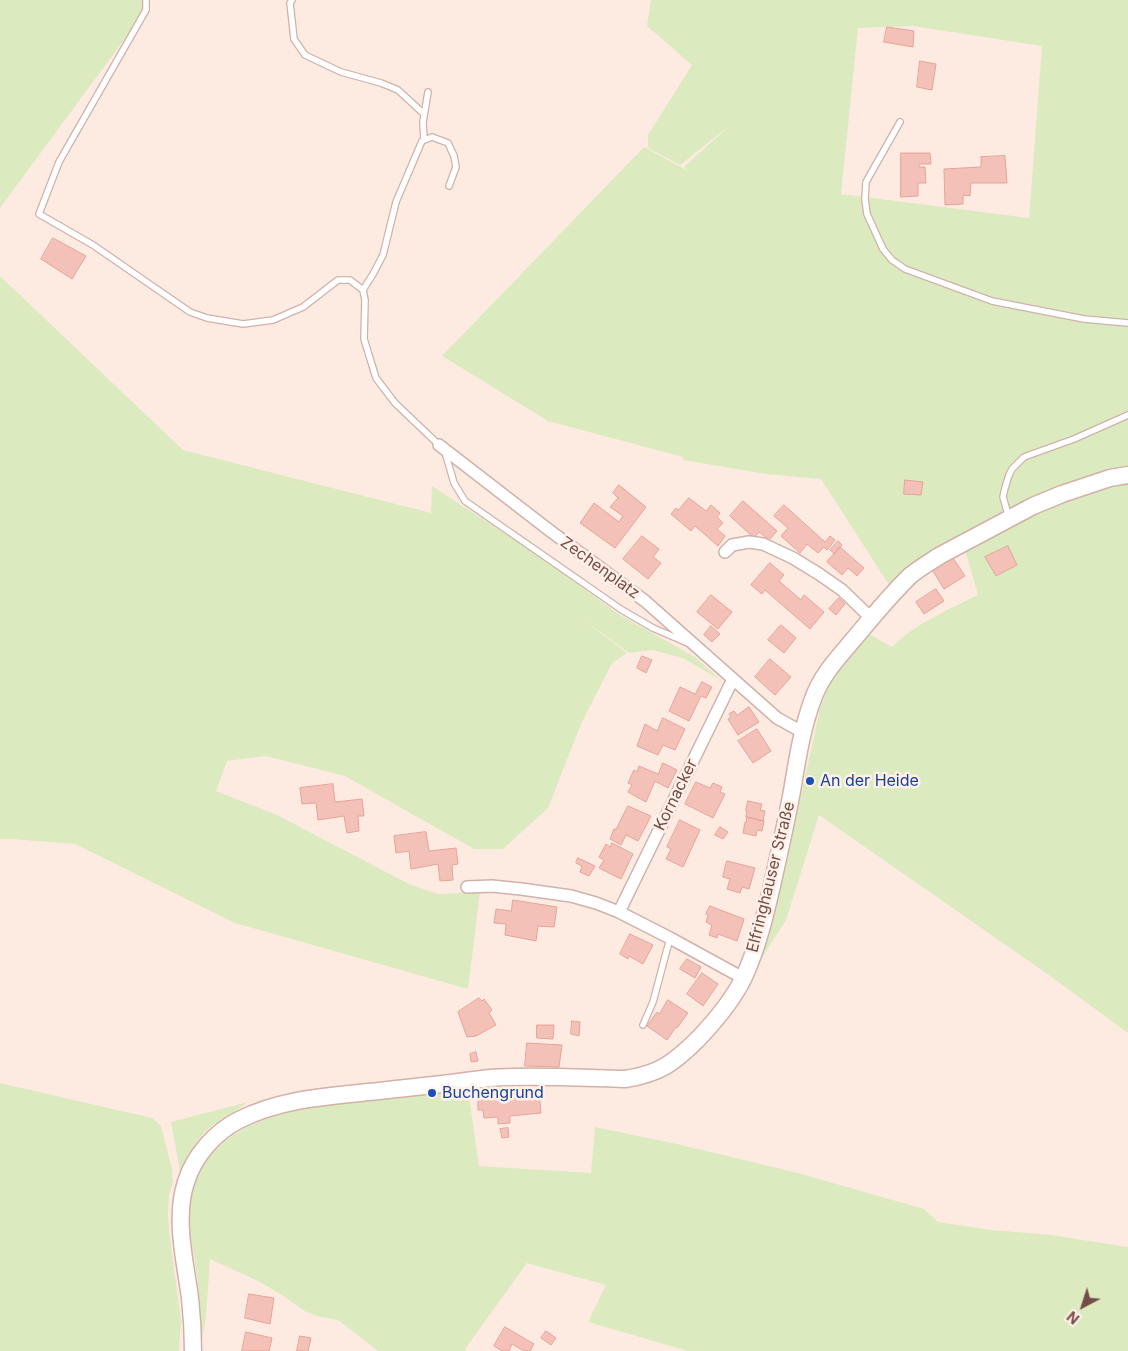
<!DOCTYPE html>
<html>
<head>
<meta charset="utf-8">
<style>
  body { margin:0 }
  #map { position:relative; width:1128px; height:1351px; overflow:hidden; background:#fdebe2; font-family:Inter,sans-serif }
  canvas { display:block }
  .north { position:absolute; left:1058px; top:1281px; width:50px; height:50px; -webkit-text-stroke:4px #fff0e8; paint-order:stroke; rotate:220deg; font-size:14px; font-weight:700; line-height:20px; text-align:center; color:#754c48 }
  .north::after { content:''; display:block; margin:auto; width:18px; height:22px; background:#754c48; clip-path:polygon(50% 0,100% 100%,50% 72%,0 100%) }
</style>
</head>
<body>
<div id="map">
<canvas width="1128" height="1351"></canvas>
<div class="north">N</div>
</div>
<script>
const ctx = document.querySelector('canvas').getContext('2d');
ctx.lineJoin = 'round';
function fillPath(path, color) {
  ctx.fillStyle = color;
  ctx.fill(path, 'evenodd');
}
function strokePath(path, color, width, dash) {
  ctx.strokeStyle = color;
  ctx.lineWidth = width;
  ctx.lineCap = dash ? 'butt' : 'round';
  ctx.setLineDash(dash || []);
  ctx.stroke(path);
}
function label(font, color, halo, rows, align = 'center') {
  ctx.font = font + ' Inter,sans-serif';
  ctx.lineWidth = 5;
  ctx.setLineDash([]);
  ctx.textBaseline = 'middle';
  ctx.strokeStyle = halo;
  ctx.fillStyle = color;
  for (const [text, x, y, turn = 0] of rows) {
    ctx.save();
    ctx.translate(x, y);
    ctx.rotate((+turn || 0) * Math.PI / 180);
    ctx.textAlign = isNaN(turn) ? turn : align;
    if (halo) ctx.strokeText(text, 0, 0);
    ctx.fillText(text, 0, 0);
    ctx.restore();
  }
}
fillPath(new Path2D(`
  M0,0H144L146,10L0,208Z
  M651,0H1128V469L1107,474L891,588L821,479L766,474L683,460V457L548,421L442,356L644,147L688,171L684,167L729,126L680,165L648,148V135L692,65L647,26ZM913,26L1042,46L1029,218L841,194L858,28Z
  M0,276L183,450L431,513L432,486L535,553L620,615L695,657L722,681L683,658L652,650L629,653L576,614L627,653L612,663L581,724L548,808L503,849H474L345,776L266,756L227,761L216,791L277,815L409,884L438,894L480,892L468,989L235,923L75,844L12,839H0Z
  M1128,482V1033L1046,973L819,815L786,920L758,964L785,869L819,713L827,688L837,668L866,632L892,647C916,623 948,610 978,595L965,550C1017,522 1070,495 1128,482Z
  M0,1083L152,1118L161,1126L172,1169L173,1182L169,1195L168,1215L169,1230L181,1320L179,1351H0Z
  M468,1089L479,1166L591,1173L595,1127L677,1144L798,1173L924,1209L938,1222L991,1230L1051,1235L1128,1247V1351H688L588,1322L606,1285L527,1263L465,1349L467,1351H378L338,1320L321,1317L306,1312L282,1295L258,1281L210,1259L206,1317L202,1341C200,1317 200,1293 196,1269C194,1251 188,1231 189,1213C198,1119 289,1110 363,1101C398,1097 433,1093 468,1089Z
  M248,1102C237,1111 223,1117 212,1126C199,1135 187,1157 180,1171L171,1122Z`), '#dceac0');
const building = new Path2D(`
  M887,27L914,31L913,47L884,42Z
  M920,61L936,64L932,90L917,87Z
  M901,153H930L931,164H919V167H925L926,183H918V196L901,197Z
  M1005,156L1007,183H971L970,196L963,195V204L945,205L944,169L981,167V157Z
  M53,238L86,256L72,279L41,259Z
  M905,480L923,482L921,495L904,494Z
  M619,485L646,507L615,548L580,523L594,503L619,522L623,516L610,507L618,498L613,493Z
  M689,498L706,511L711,505L720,513L717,517L723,523L717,529L725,536L718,546L695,526L691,531L671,514L676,508L678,510Z
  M743,501L777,531L769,540L759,532L754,538L730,516Z
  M784,505L825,542L830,536L835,540L827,550L824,547L818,553L807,544L800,553L781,536L788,528L774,516Z
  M642,536L659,549L653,557L661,563L648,579L623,559Z
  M838,541L842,545L835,554L830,550Z
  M1008,546L1017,565L996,576L985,557Z
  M840,547L864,568L857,576L848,568L842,575L827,562Z
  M953,558L965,576L944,589L933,571Z
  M770,563L784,575L779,581L801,600L804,595L824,612L810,629L765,590L762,594L751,585Z
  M936,589L944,601L924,614L916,602Z
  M711,595L732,612L718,629L697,612Z
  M839,598L845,604L836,615L829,609Z
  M781,625L796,638L784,653L768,640Z
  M711,626L720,634L712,642L704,635Z
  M642,656L652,660L646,673L637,668Z
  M770,659L791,677L775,695L755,677Z
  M702,682L712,687L706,698L701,696L689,721L669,711L680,687L695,694Z
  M749,707L759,722L738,735L728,719L731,717L729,714L734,711L737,715Z
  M663,718L685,729L675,750L663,745L658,755L637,746L645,724L657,731Z
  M757,729L771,751L753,763L738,741Z
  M663,763L677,770L668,788L655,781L646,802L628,792L632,785L628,783L634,770L637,772L639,766L658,774Z
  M696,782L710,788L713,783L722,787L720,792L725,794L713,818L685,804Z
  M333,784L335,802L362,799L364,816H358L359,831L347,833L344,816L318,820L316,803L302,804L300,788Z
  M748,801L762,804L760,810L765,811L763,821L746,817L747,812L746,811Z
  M628,806L651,816L638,841L626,835L621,845L610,839L614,829H616Z
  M747,817L764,821L762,831L757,830L756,836L743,833L745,822H746Z
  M680,820L700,830L683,867L666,859L671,849L667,847Z
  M720,827L728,832L723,839L715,835Z
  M426,832L429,851L456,848L458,864L452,865L453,880L440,881L438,864L411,869L409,851L396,853L394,836Z
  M612,843L633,854L621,879L599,868L604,860L599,857L606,844L610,847Z
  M578,858L595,866L589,876L580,872L582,866L576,863Z
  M727,861L755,868L749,889L742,887L740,893L727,889L730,879L723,877Z
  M513,900L557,907L554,927L538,926L536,941L505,935L506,924L494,923L496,909L511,911Z
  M710,906L744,919L737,941L718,934L717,938L709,935L712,925L706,922L708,915L706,914Z
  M630,934L653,945L643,964L629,956L628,959L620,954Z
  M687,959L701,967L695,978L680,969Z
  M702,973L718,984L703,1006L687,994Z
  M479,998L482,1001L484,999L492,1010L489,1013L496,1025L476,1036L467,1037L458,1012Z
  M668,1000L688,1013L677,1028L676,1027L667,1040L647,1026L657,1012L659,1014Z
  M572,1021L580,1022L579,1036L571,1034Z
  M537,1025H554L553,1039L537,1038Z
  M527,1043L562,1045L559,1067L525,1066Z
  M476,1052L478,1061L471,1062L470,1054Z
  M539,1091L541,1113L510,1116V1123L498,1124V1117L484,1118L483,1110H478V1097Z
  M508,1128L509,1137L502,1138L500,1129Z
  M249,1294L274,1298L270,1324L245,1318Z
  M505,1327L534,1344L530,1351H524L512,1344L509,1351H502L494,1346Z
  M546,1331L556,1338L551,1345L541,1338Z
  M246,1332L272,1338L269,1351H242Z
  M300,1336L311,1338L308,1351H297Z`);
fillPath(building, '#f3c1b8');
strokePath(building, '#e6a398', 1);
const service = new Path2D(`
  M146,0V10L59,162L39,214L93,245L190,312L207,318L243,324L273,320L303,307L338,280H350L363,290L365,300L364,339L376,378L395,403L439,445
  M292,0L290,3L294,39L305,55L341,72L381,83L398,90L424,114
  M900,122L866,182L865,199L867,214L883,249L892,260L905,269L992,301L1084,319L1128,323
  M424,140L423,122L428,92
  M363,290L373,274L383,255L396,202L422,141L432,137L448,143L454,156L456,167L449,186
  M445,452L454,483L465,501L622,610L653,628L688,643
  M1009,518L1003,497L1005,488L1009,475L1012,469L1024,457L1074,439L1128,415
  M643,1025L653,1002L670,938`);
const minor = new Path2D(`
  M439,445L549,530L645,601L777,718L804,733
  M725,552L732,545L749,542L763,544L793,558L819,574L842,590L872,619
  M467,887L492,886L521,889L571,896L596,903L619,912L670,938L743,978
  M619,912L733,679`);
const secondary = new Path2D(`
  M193,1351C193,1333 192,1316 190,1298C185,1260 174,1219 186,1182C194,1156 215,1132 239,1120C282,1098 332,1096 379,1091C403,1088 427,1086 451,1083C471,1080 491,1077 511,1077C549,1076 587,1078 625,1079C660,1074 675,1062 699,1038C716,1020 733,1000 744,977C759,944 767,908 775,872C781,845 787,818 792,791C797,761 802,728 813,699C822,673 841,655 858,634C875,614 892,593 911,575C920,568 930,562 939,556L1033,506L1062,494L1110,478L1128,475`);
strokePath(service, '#d0b2ab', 8);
strokePath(minor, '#d0b2ab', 14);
strokePath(secondary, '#d3b0a8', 19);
strokePath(service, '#fff', 5.5);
strokePath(minor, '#fff', 11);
strokePath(secondary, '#fff', 16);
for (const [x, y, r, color] of [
  [810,781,5,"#1a4fb4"],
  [432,1093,5,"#1a4fb4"]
]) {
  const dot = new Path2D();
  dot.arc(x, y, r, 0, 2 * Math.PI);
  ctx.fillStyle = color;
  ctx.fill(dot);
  strokePath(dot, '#fff0e8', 2);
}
label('16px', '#754c48', '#fff0e8', [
  ["Zechenplatz",600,568,36],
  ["Kornacker",676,795,-64],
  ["Elfringhauser Straße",771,877,-76]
]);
label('16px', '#164399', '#fff0e8', [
  ["An der Heide",820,781],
  ["Buchengrund",442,1093]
], 'left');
</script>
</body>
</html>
